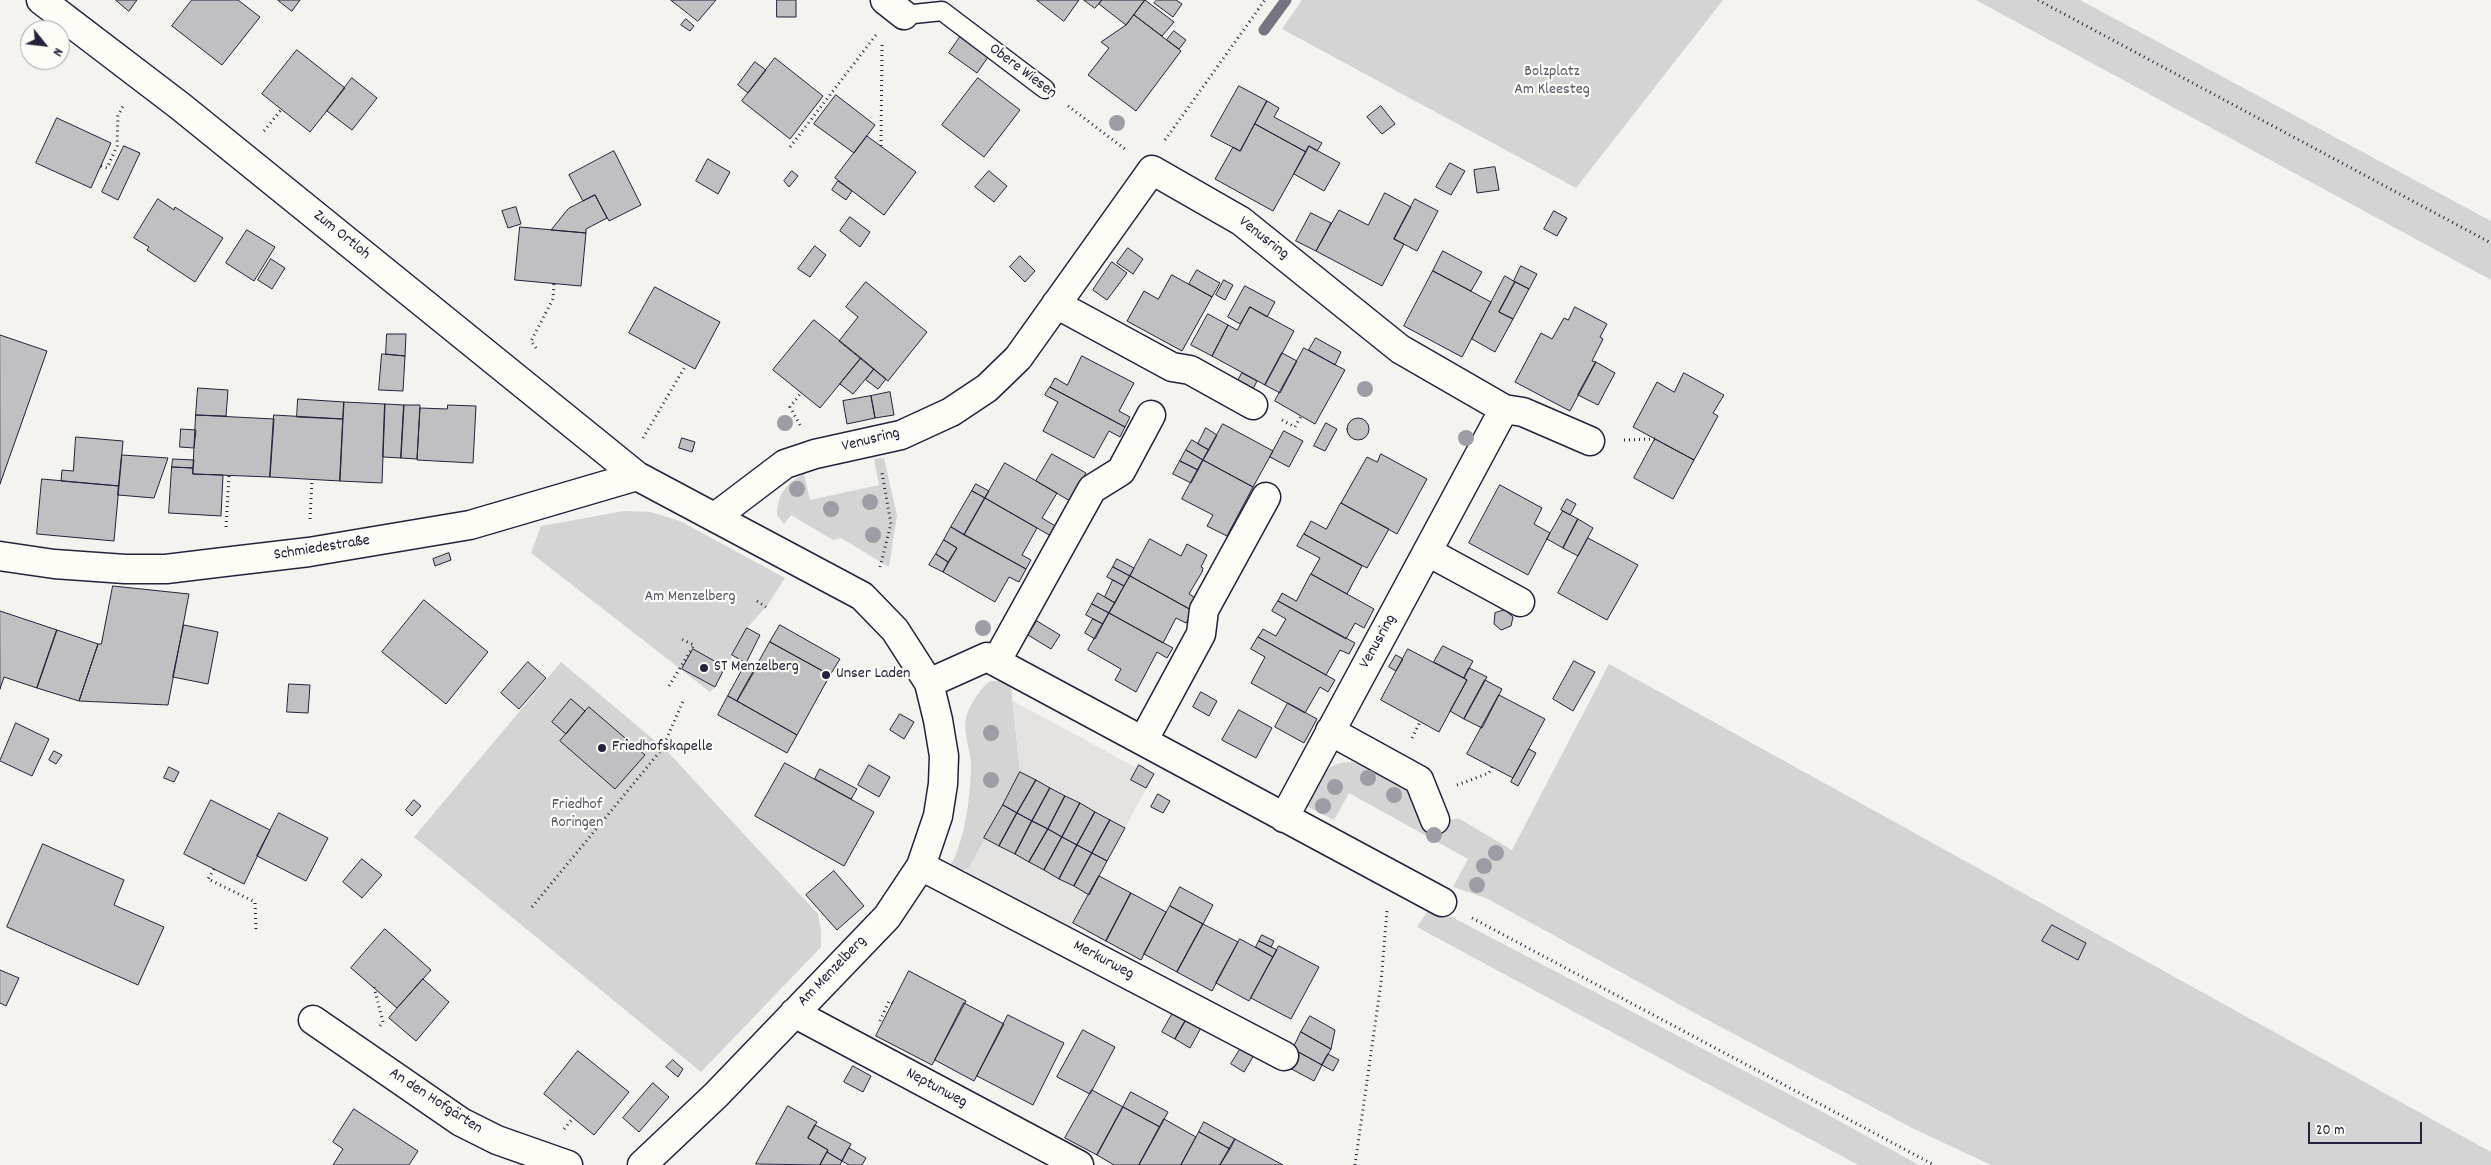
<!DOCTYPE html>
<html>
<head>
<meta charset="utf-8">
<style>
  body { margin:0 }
  #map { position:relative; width:2491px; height:1165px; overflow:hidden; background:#f4f3ef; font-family:Dekko,sans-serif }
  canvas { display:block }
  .north { position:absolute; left:20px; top:20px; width:50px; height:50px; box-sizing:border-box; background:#fdfcf7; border:1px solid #a5a5ac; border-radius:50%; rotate:119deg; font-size:14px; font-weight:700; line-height:20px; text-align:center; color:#22223b }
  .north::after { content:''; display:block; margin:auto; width:18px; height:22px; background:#22223b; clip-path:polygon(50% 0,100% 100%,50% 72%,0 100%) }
  .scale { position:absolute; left:2308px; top:1122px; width:114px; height:22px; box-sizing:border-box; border:2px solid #22223b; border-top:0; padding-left:6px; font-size:15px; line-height:18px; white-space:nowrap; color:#22223b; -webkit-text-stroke:4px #fdfcf7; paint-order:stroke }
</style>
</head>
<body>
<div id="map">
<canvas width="2491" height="1165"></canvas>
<div class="north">N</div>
<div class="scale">20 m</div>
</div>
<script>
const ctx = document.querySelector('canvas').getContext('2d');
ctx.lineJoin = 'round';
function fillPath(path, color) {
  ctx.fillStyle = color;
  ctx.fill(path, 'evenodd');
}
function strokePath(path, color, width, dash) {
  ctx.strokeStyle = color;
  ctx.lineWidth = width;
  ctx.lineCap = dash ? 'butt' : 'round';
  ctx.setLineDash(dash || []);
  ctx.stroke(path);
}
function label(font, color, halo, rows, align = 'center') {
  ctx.font = font + ' Dekko,sans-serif';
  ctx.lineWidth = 4.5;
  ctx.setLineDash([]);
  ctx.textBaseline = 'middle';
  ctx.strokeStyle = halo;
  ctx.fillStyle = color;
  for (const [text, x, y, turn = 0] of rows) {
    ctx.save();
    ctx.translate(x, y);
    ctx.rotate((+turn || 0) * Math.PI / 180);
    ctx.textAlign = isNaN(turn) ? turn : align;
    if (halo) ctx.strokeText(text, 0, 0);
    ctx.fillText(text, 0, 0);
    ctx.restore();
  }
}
fillPath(new Path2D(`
  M1013,701L1137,768L1139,765L1154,774L1068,934L963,877L1020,772Z`), '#e4e3e2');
fillPath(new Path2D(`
  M1302,0H1723L1576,188L1282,29Z
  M1976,0H2080L2491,221V280Z
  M884,458L897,515L889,567L841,538L833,540L791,515L784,524L777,515C777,495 786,483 804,474L810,500L879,485L874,459Z
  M624,511L651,512L680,521L785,578L766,607L747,628L715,687L710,692L531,553L541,526Z
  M561,662L665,749L818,914L821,930V947L701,1072L414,837Z
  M1609,664L2491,1152V1165H1991L1914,1129L1715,1024L1486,898L1453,887L1468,859L1349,793L1334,820L1308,807C1307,797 1313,791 1317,782C1335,752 1362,761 1387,777C1396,782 1406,787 1412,796C1418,805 1422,818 1426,828L1458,818L1512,850Z
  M991,681H1000L1011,687L1020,772L969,868L956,873L948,869C965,845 971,793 971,764C970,749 963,733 966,718C968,708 982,685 991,681Z
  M1431,906L1821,1111L1919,1165H1858L1417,927Z`), '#d5d4d5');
strokePath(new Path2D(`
  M1264,30L1286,0`), '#757582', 11);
const building = new Path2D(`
  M116,0H137L129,11Z
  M192,0H238L260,17L222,65L172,26Z
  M278,0H300L292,11Z
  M671,0H716L698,21Z
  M777,0H796V17H777Z
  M1037,0H1079L1064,21Z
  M1084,0H1102L1095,8Z
  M1102,0H1145L1126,25L1099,4Z
  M1145,0L1174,22L1162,36L1134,15Z
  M1157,0H1176L1182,4L1173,17L1154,3Z
  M1134,15L1181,51L1136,111L1088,75L1109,48L1101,42L1126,25Z
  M686,19L694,26L690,31L681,25Z
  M1174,31L1186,40L1179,49L1167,40Z
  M960,37L988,57L977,73L949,53Z
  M297,50L345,88L310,132L262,94Z
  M775,58L823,96L790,139L742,101Z
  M755,62L766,70L748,93L738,85Z
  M352,78L377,98L352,130L327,111Z
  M978,78L1020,110L984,157L942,125Z
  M1239,86L1267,101L1240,151L1211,136Z
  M836,95L875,125L854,153L814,124Z
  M1267,101L1279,108L1274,117L1322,143L1317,151L1309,146L1306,152L1255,124Z
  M1381,106L1395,124L1382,134L1367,117Z
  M57,118L111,143L91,188L36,163Z
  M1255,124L1306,152L1273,211L1215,179L1233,147L1240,151Z
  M867,136L916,172L884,215L835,178Z
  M124,146L140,153L118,200L102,192Z
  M1309,146L1340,163L1324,191L1294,174Z
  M614,151L641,205L609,221L595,195L583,201L569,175Z
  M708,159L730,172L718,194L696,181Z
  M1450,163L1465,171L1451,195L1436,187Z
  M1495,167L1499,190L1477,193L1474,170Z
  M792,171L798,176L789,187L784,181Z
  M989,171L1007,186L994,202L975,187Z
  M838,181L852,191L846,200L832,190Z
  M1385,193L1411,207L1394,239L1404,244L1382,286L1316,251L1339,210L1368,225Z
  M595,195L607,218L586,229V233L551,230L568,209Z
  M158,199L174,210L175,207L223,238L195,282L147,250L149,247L134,238Z
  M1415,199L1438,211L1417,251L1394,239Z
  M516,207L521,224L508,228L502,211Z
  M1554,211L1567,218L1557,236L1544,229Z
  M1311,213L1331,223L1316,251L1296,241Z
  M850,217L870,232L860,247L840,231Z
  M520,227L586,233L581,286L515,280Z
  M247,230L275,247L254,281L226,263Z
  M815,246L826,255L810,277L798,269Z
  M1128,248L1143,259L1133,274L1117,263Z
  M1443,251L1482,272L1471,291L1433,271Z
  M1020,256L1035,271L1025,282L1010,267Z
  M271,259L285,268L272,289L258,280Z
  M1112,262L1127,273L1107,300L1093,290Z
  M1521,266L1537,274L1529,289L1514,281Z
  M1197,270L1220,283L1212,297L1189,284Z
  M1433,271L1491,302L1462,357L1404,326Z
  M1172,275L1212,297L1182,351L1127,321L1144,291L1158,299Z
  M1505,276L1515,282L1499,312L1513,319L1495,352L1472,339Z
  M1224,280L1233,285L1225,300L1216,295Z
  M866,282L927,332L888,381L839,341L858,317L846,307Z
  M1515,282L1529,289L1513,319L1499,312Z
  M1245,286L1275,302L1267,317L1250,307L1240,324L1228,317Z
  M655,287L720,322L695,369L629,333Z
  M1250,307L1294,331L1265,385L1212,356L1228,325L1237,330Z
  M1575,307L1607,324L1600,337L1603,339L1592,361L1596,362L1570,411L1515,382L1541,333L1552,339L1564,318L1568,320Z
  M1208,314L1228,325L1212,356L1191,345Z
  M814,320L861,358L820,408L773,370Z
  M387,334H406L405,356L386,354Z
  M0,335L47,351L0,484Z
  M1316,338L1341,352L1335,365L1309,350Z
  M1304,348L1345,370L1315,424L1275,401Z
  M1282,353L1297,361L1280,393L1265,385Z
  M382,354L405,356L403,391L379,390Z
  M1082,356L1134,383L1119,411L1130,417L1125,427L1050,387L1055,378L1067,385Z
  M861,358L874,369L853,394L840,384Z
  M1596,362L1615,373L1598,405L1578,395Z
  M874,369L886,379L878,389L866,380Z
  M1242,373L1257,381L1253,389L1238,381Z
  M1684,373L1724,395L1713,413L1718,416L1694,460L1633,427L1657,382L1674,392Z
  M1050,387L1125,427L1120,437L1109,431L1094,458L1043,431L1058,402L1045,395Z
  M198,388L228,390L226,416L196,415Z
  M890,392L894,415L875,418L871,396Z
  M871,396L875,418L847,424L843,401Z
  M298,399L344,402L343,419L297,417Z
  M344,402L385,404L382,483L340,481Z
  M385,404L404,405L401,458L383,457Z
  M404,405H420L417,459L401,458Z
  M448,405L476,406L473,463L417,460L420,408L447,409Z
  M196,415L274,419L270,477L193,474Z
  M274,415L343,419L340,481L270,477Z
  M1347 429a11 11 0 1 1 22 0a11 11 0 1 1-22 0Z
  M1326,423L1337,429L1325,451L1314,446Z
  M1223,424L1273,451L1253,487L1203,460Z
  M1206,428L1217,435L1209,450L1198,444Z
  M181,429L196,430L194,448L180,447Z
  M1284,431L1303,441L1289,467L1270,457Z
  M76,437L123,441L119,486L61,481L62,470L73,471Z
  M682,438L695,442L692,452L679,448Z
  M1655,439L1694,460L1673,499L1634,478Z
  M1192,440L1209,450L1203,460L1186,450Z
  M1186,450L1203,460L1198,470L1180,461Z
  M1052,454L1086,473L1070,501L1036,481Z
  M1381,454L1427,479L1397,534L1341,503L1367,457L1377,462Z
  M122,455L168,458L154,498L118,495Z
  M173,459L194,460L193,468L172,467Z
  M1203,460L1253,487L1227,536L1207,526L1213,515L1182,499Z
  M1180,461L1198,470L1191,483L1173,474Z
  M1005,463L1057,493L1042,518L1057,527L1051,536L985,498Z
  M172,467L193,468V474L223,475L221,516L169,513Z
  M42,479L119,486L114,541L37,534Z
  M976,484L989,491L985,498L972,491Z
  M1500,485L1542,508L1534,524L1550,533L1528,575L1469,543Z
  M972,491L985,498L964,535L951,527Z
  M985,498L1037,528L1022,555L1031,560L1026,569L964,535Z
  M1567,499L1576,504L1570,515L1561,510Z
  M1341,503L1389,529L1367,568L1304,534L1311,521L1326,529Z
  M1563,511L1578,519L1563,548L1547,539Z
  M1578,519L1593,528L1578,556L1563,548Z
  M951,527L1026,569L1019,582L1009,577L995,602L943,572L957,548L944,540Z
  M1304,534L1362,566L1347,594L1311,574L1320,558L1297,546Z
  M1588,538L1638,565L1607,620L1558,593Z
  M1150,539L1181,556L1187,544L1207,555L1201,567L1203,568L1202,572L1189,594L1199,600L1193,611L1130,576Z
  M944,540L957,548L948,562L936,554Z
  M449,553L451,560L435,566L433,559Z
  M936,554L948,562L943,572L929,565Z
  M1117,559L1134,568L1130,576L1113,567Z
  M1113,567L1130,576L1124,586L1107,577Z
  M1311,574L1374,609L1364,628L1355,623L1346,639L1278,601L1282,593L1296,601Z
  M1130,576L1193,611L1186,623L1176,618L1163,643L1109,613Z
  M1113,580L1124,586L1115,603L1105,597Z
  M113,586L189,594L168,705L79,701L98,644H101Z
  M1098,593L1115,603L1109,613L1092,604Z
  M424,600L488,652L446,704L382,652Z
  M1278,601L1355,643L1349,654L1340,650L1326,675L1258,637L1263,629L1276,636L1286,619L1272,611Z
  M1092,604L1109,613L1103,624L1086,615Z
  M1505,610L1513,617L1511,626L1501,630L1494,624L1495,613Z
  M0,611L57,630L37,688L4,677L0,689Z
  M1109,613L1173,648L1167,658L1157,652L1136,692L1115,680L1121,669L1088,650Z
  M1093,619L1103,624L1095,639L1085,633Z
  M1037,621L1060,635L1051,649L1028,635Z
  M184,625L218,632L208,684L173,677Z
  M780,625L840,659L830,675L770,642Z
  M747,628L760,635L746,663L732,655Z
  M57,630L98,644L79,701L37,688Z
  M1258,637L1335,680L1328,692L1320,687L1305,713L1251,683L1265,657L1251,649Z
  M770,642L830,675L797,735L737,701Z
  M1443,646L1473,661L1464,678L1434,662Z
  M693,649L725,667L715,687L682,669Z
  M1408,649L1467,680L1439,732L1381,700Z
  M1396,655L1403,659L1396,671L1389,667Z
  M1574,661L1595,672L1573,711L1553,699Z
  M528,662L546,678L519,709L501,693Z
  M745,665L755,670L737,701L728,696Z
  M1469,668L1487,677L1464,719L1450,711L1467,680L1464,678Z
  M1485,680L1502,689L1482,728L1464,719Z
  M289,684L310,685L308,713L287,712Z
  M1201,692L1217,701L1209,716L1193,707Z
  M1499,695L1545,719L1513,778L1467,754Z
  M728,696L797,735L787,753L718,715Z
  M571,699L585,711L566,734L552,722Z
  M1288,703L1317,719L1304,743L1275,727Z
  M589,707L645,755L615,789L560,741Z
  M1239,710L1272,728L1256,758L1222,740Z
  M900,714L914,722L904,739L890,730Z
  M16,723L49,739L32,776L0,761Z
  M1529,749L1536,753L1518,786L1511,782Z
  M54,751L62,755L56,764L49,760Z
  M785,763L874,812L844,866L755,816Z
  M869,765L890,777L879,797L858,785Z
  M1139,765L1154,774L1146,788L1131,780Z
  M169,767L179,772L174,782L164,778Z
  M820,769L857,789L851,799L815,779Z
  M1020,772L1036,780L1017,813L1003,805Z
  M1036,780L1050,788L1032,821L1017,813Z
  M1050,788L1065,796L1048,829L1032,821Z
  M1158,794L1170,801L1163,813L1151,807Z
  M1065,796L1080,803L1062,837L1048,829Z
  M211,800L270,830L244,884L184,854Z
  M414,800L421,806L412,816L406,810Z
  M1080,803L1095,812L1077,845L1062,837Z
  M1003,805L1017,813L999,846L984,838Z
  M1095,812L1110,820L1092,853L1077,845Z
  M279,813L328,838L306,881L257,856Z
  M1017,813L1032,821L1015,854L999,846Z
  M1110,820L1125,828L1107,861L1092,853Z
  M1032,821L1048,829L1029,862L1015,854Z
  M1048,829L1062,837L1044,870L1029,862Z
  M1062,837L1077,845L1059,879L1044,870Z
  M43,844L124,880L114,905L164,927L138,985L7,927Z
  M1077,845L1092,853L1074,886L1059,879Z
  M1092,853L1107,861L1089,895L1074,886Z
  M362,859L382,875L362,898L343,882Z
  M834,871L864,906L837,930L806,895Z
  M1099,876L1131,893L1106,941L1073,923Z
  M1180,887L1213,905L1203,924L1170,906Z
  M1131,893L1166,912L1141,960L1106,941Z
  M1170,906L1203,924L1177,972L1144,954Z
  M1203,924L1238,942L1212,991L1177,972Z
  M2052,925L2086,943L2078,960L2042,941Z
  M385,929L431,970L397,1008L351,968Z
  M1262,935L1274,941L1271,947L1259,941Z
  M1240,939L1273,957L1249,1001L1216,983Z
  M1259,941L1277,950L1273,957L1256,947Z
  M1279,946L1319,967L1291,1019L1251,998Z
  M0,970L19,978L6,1006L0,1003Z
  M909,971L966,1001L932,1065L876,1036Z
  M423,979L449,1002L416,1041L389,1018Z
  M964,1003L1004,1024L974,1081L935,1060Z
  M1174,1011L1187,1018L1175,1039L1162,1032Z
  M1008,1015L1064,1043L1033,1105L977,1076Z
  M1310,1016L1335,1030L1331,1049L1301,1032Z
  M1187,1018L1202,1026L1190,1048L1175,1039Z
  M1083,1030L1115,1047L1090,1094L1057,1077Z
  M1301,1032L1331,1049L1322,1065L1293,1049Z
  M1244,1043L1257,1050L1244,1072L1231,1064Z
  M1293,1049L1322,1065L1314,1081L1284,1065Z
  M578,1051L629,1092L594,1135L544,1094Z
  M1328,1054L1339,1060L1333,1071L1322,1065Z
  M673,1060L683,1069L678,1077L666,1067Z
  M853,1066L871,1076L863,1092L844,1082Z
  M653,1083L669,1097L639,1132L623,1118Z
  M1092,1090L1123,1107L1097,1155L1065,1138Z
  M1131,1092L1168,1112L1160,1127L1123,1107Z
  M788,1106L817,1122L808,1138L828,1150L820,1165L756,1164Z
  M1123,1107L1160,1127L1139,1165H1114L1097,1155Z
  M354,1109L418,1151L409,1165H333L343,1149L333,1142Z
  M1164,1119L1196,1137L1181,1165H1139Z
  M1204,1122L1235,1139L1230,1149L1199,1132Z
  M815,1125L851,1144L842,1161L827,1152L828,1150L808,1138Z
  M1199,1132L1230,1149L1220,1165H1181Z
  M1235,1139L1283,1165H1220Z
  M849,1148L866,1158L862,1165H849L842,1161Z
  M827,1152L842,1161L840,1165H820Z`);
fillPath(building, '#c0bfc2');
strokePath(building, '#22223b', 1);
const service = new Path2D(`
  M904,15L942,11L1045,89`);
const minor = new Path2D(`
  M41,0L180,106L637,476L862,596L895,630L929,683L938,720L944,756L943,784L938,816L921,866L887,917L716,1095L642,1165
  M885,0L904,15
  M1056,304L1172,367L1190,370L1253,405
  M1504,409L1523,412L1590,441
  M715,517L785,464L815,454L901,435L951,412L987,388L1018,358L1152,170L1241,221L1400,349L1504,409L1284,818
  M1428,552L1520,602
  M0,556L54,564L125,569H166L224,562L309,552L470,525L637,476
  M996,662L1092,489L1121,471L1151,415
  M929,683L987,657L1442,902
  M1330,731L1419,780L1435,820
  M1143,741L1201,634L1204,610L1266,497
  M921,866L1284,1056
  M794,1013L1079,1165
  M313,1020L461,1122L497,1140L568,1165`);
strokePath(service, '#22223b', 21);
strokePath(minor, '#22223b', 31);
strokePath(new Path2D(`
  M2038,0L2491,243
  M1068,106L1125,149
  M264,131L281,110
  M1165,140L1265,0
  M881,146L882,41
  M790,147L876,35
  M101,166L107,168L117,146L118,116L123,106
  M536,348L531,341L553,299L554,283
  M1282,420L1295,427L1301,416
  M800,425L790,407L801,393
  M643,438L686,365
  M1624,440L1655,439
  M310,519L312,479
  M226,527L229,475
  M880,567L891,524L882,473
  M757,601L766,607
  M669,686L694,645L681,639
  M1412,738L1420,722
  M1457,785L1489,773L1492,767
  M214,869L208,879L255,902L256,929
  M532,907L662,749L684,699
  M1472,918L1934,1165
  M374,987L383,1022L380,1026
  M880,1021L889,1001L893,1003
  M564,1129L573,1118
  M1355,1165L1381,983L1387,910`), '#22223b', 3, [1, 4]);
strokePath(service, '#fdfcf7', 18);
strokePath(minor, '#fdfcf7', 28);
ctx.fillStyle = '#9e9da5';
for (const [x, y] of [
  [1117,123],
  [1365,389],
  [785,423],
  [1466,438],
  [797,489],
  [870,502],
  [831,509],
  [873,535],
  [983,628],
  [991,733],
  [1368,778],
  [991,780],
  [1335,787],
  [1394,795],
  [1323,806],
  [1434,835],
  [1496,853],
  [1484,866],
  [1477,885]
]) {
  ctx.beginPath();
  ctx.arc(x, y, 8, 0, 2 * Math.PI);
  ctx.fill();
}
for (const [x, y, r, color] of [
  [704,668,5,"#22223b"],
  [826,675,5,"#22223b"],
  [602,748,5,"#22223b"]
]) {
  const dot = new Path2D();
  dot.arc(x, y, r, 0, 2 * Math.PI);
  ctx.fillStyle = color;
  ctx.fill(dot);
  strokePath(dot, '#fdfcf7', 2);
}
label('16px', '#22223b', '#fdfcf7', [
  ["Obere Wiesen",1022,72,37],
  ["Zum Ortloh",341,236,39],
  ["Venusring",1263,239,38],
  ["Venusring",871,441,-14],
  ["Schmiedestraße",322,549,-9],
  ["Venusring",1379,642,-61],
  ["Merkurweg",1103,961,28],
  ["Am Menzelberg",833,972,-46],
  ["Neptunweg",936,1089,28],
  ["An den Hofgärten",435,1102,33]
]);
label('16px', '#585769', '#fdfcf7', [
  ["Bolzplatz",1552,73],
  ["Am Kleesteg",1552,91],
  ["Am Menzelberg",690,598],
  ["Friedhof",577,806],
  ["Roringen",577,824]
]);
label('16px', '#22223b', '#fdfcf7', [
  ["ST Menzelberg",714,668],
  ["Unser Laden",836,675],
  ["Friedhofskapelle",612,748]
], 'left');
</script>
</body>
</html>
